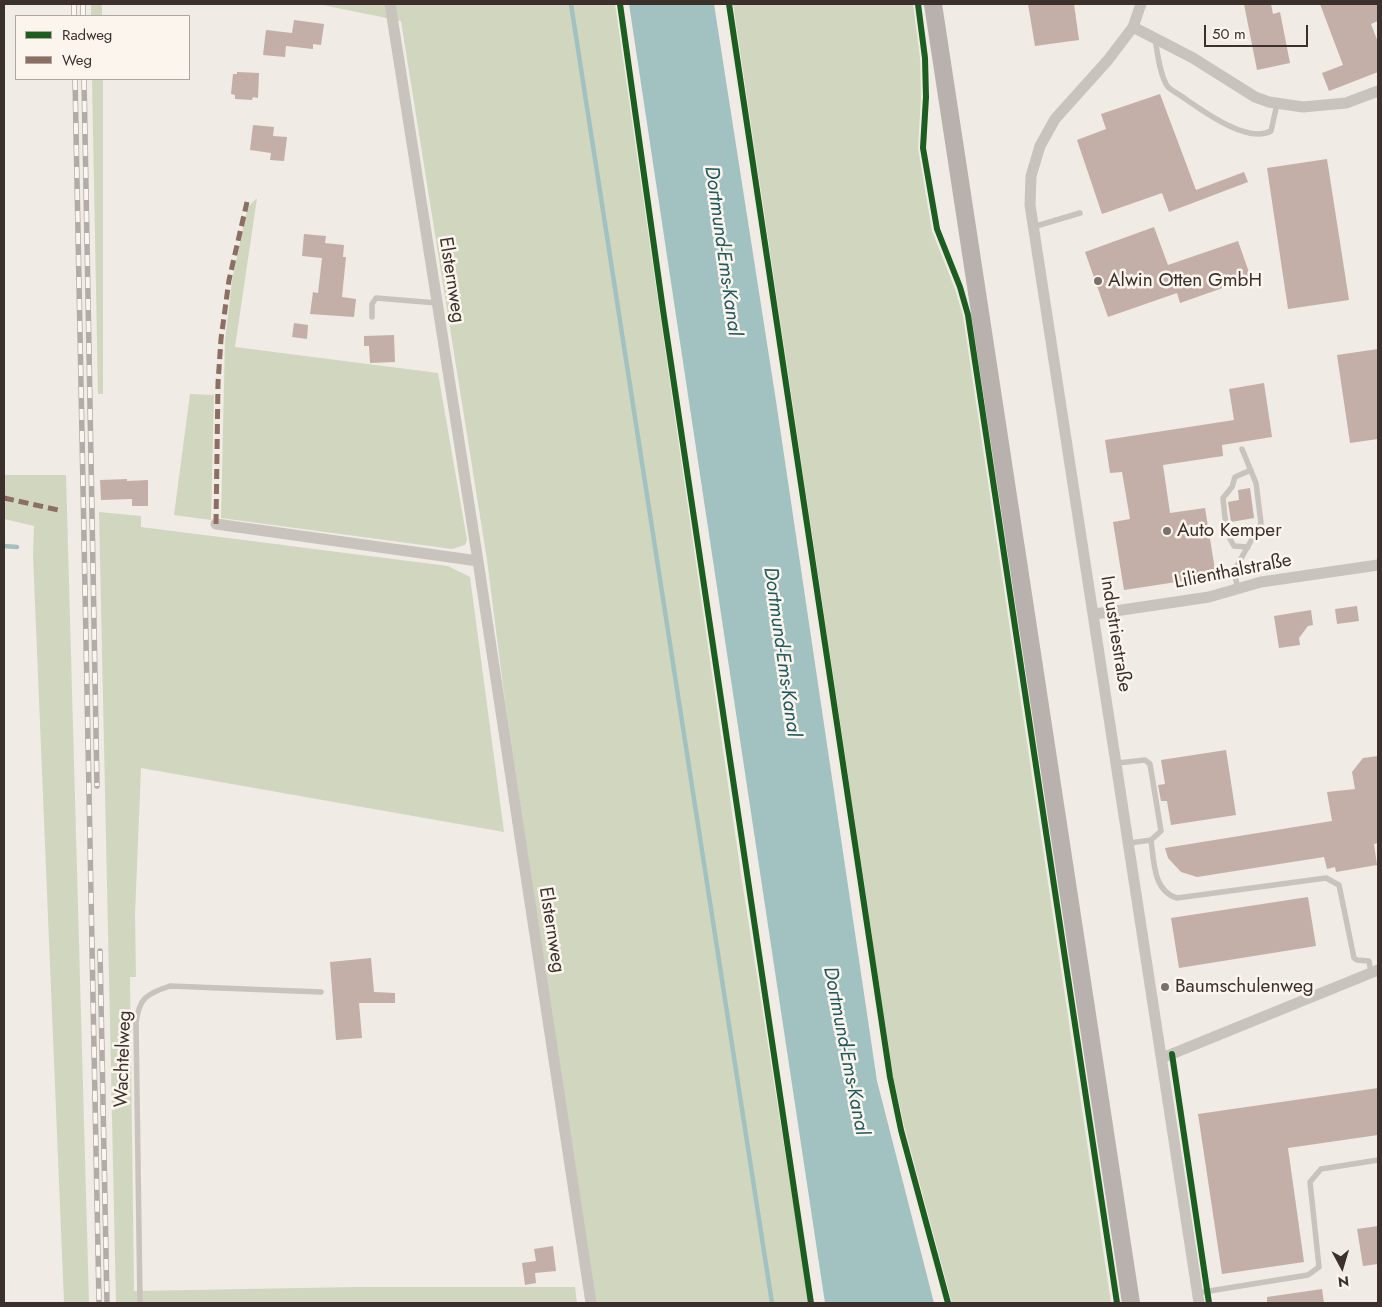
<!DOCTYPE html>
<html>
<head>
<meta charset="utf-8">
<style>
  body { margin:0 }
  #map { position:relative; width:1382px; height:1307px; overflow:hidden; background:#f0ebe5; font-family:Jost,sans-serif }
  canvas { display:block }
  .frame { position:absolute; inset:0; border:5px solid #3b302b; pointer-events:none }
  .legend { position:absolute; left:15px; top:15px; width:175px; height:65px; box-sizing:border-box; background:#fbf5ee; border:1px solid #aea6a0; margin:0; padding:6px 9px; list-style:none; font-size:15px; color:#3b302b }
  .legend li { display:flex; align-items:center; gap:10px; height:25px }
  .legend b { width:25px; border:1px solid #aea6a0 }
  .north { position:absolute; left:1317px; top:1242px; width:50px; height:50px; -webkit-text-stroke:4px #fbf5ee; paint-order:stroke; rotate:174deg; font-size:14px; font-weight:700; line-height:20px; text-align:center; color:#3b302b }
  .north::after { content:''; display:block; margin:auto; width:18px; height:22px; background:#3b302b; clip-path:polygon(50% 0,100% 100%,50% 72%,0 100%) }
  .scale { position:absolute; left:1204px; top:25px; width:104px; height:22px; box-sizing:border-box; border:2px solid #3b302b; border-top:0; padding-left:6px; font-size:15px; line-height:18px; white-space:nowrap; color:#3b302b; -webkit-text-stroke:4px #fbf5ee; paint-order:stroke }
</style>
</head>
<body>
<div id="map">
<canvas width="1382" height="1307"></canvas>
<div class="frame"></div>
<ul class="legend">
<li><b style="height:6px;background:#1b5e20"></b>Radweg</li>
<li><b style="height:6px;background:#8d6e63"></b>Weg</li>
</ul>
<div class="north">N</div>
<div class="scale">50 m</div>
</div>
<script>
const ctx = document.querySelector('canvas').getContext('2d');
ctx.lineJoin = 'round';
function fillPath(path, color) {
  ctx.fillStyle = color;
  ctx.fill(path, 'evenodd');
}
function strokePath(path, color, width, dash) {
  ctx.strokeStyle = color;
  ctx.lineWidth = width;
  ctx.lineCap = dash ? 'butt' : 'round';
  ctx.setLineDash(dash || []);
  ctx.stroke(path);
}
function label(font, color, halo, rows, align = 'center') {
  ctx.font = font + ' Jost,sans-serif';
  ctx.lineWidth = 5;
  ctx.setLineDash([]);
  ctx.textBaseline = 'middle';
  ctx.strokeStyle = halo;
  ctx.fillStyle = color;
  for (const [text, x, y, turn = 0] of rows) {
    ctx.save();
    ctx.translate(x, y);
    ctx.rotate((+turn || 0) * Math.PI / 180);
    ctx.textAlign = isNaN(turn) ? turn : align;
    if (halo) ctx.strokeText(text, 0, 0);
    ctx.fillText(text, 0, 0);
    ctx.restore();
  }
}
fillPath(new Path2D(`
  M91,4H102V16H91Z
  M318,4H615L743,888L809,1303H595L505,701L487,560L401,21Z
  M733,4H913L920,58L921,96L918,148L932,231L955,289L963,316L1111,1303H952L905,1129L893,1076Z
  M92,79H103V394H98Z
  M257,198L235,347L438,373L467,540L465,545L452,549L221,518L225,341L232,281L242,233L248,207Z
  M190,394L214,395L211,520L174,515Z
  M4,475H66L89,1303H64L33,555L34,526L4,519Z
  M99,512L141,516V527L448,566L470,577L504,832L141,768L135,914L136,977H130L134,1291L359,1287H575L577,1303H116Z`), '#d1d6bf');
fillPath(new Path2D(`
  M629,4H714L776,401L877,1081L934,1303H825Z`), '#a1c2c1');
strokePath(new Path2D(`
  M571,4L772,1303
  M4,546L17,547`), '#a1c2c1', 4.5);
fillPath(new Path2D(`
  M1028,4H1074L1079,40L1035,46Z
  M1244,4H1271L1273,14L1280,12L1290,63L1257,70Z
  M1320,4H1378V21L1371,24L1378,42V72L1329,91L1322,73L1343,65Z
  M294,20L324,24L321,45L313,44V49L286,46L285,57L263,55L266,30L292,33Z
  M237,72L259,73L258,98L253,97L252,100L235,99V95L231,94L233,74H237Z
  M1160,94L1196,190L1244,172L1248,182L1169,212L1162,193L1102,214L1077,140L1106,129L1101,114Z
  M253,125L274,127L273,136L287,137L284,161L270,160L271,153L250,150Z
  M1327,159L1349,300L1288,309L1267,168Z
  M1154,227L1168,265L1238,241L1251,278L1180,303L1177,293L1108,317L1085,252Z
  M304,234L326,236L325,243L344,245L343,257H346L342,297L356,299L354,317L310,314L313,292L318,293L322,258L302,256Z
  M294,323L308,325L307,339L292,337Z
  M394,335L395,362L370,363L369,346H364V336Z
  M1378,349V439L1350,443L1337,355Z
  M1264,383L1272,437L1222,445L1223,456L1163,465L1170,513L1205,508L1216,576L1124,590L1113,522L1130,519L1122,472L1110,473L1105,440L1234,420L1229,389Z
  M127,479V481L148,480V506H132V499L101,500L100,480Z
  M1250,488L1254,518L1231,522L1228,502L1239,500L1238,490Z
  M1357,606L1359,621L1337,624L1335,609Z
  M1311,610L1313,625L1308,626L1299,638L1300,645L1279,648L1274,616Z
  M1226,750L1236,815L1171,825L1167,801H1161L1158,785L1165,784L1161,760Z
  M1378,756V843L1374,844L1377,865L1336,872L1335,867L1327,869L1324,857L1197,877L1181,872L1168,858L1165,848L1332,821L1327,792L1355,789L1352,772L1363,758Z
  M1308,897L1316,946L1179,968L1171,918Z
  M371,958L374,992L395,993V1003H359L362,1038L336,1040L330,962Z
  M1378,1088V1135L1288,1148L1304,1262L1222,1274L1198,1114Z
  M1378,1226V1264L1363,1266L1357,1229Z
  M553,1246L556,1271L535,1273L536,1283L525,1285L522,1263L536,1261L534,1249Z
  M1322,1289L1324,1303H1267V1297Z`), '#c3afa7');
strokePath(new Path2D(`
  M1155,38C1157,51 1160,77 1168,87C1172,91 1179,94 1184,98C1203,111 1247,144 1271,131L1277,104
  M1033,227L1080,213
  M372,317V304L376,298L437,303
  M1248,547L1234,546L1230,539L1225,518L1223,498L1232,487L1235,477L1251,470
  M1238,589L1234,571L1261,523L1256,483L1242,449
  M1118,763L1145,760L1150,764L1161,831L1151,840
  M1130,843L1151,840C1154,861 1153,891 1177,898L1326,878L1339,885L1354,958L1357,960L1369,961L1371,973
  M1197,1293L1308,1275L1319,1267L1310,1182L1321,1169L1378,1160
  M140,1303L136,1023C139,998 146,994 170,986L321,992`), '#c9c3be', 5.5);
strokePath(new Path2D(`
  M390,4L478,561L591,1303
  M1141,4L1133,27L1108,60L1055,119L1040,146L1031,176L1030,205L1199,1303
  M1133,27L1193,58L1255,97L1269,102L1303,107L1346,103L1378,91
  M216,524L478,561
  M1095,614L1209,597L1261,582L1378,565
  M1162,1058L1378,970`), '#c9c3be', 11);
strokePath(new Path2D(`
  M933,4L1131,1303`), '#b8b1ad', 18);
const rail = new Path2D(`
  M74,4V16
  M83,4V16
  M75,79L99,1303
  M84,79L97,786
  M100,951L107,1303`);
strokePath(rail, '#b1aca8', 5.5);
strokePath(rail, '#fbf5ee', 4, [11]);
strokePath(new Path2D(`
  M4,498L58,510
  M216,524L218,383L221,339L229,280L247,202`), '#8d6e63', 5, [10, 5]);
strokePath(new Path2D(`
  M620,4L663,310L811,1303
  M729,4L890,1077L901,1130L948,1303
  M918,4L925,58L926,97L923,148L937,229L960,287L968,315L1117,1303
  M1172,1054L1209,1303`), '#1b5e20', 6);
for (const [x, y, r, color] of [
  [1098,281,5,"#7a716c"],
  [1167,531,5,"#7a716c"],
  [1165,987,5,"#7a716c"]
]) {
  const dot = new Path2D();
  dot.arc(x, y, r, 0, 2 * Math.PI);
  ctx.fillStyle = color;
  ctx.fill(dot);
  strokePath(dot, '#fbf5ee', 2);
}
label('19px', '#3b302b', '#fbf5ee', [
  ["Elsternweg",451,280,81],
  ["Lilienthalstraße",1233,572,-11],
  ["Industriestraße",1115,634,81],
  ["Elsternweg",551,930,81],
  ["Wachtelweg",124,1059,-88]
]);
label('19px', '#3b302b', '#fbf5ee', [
  ["Alwin Otten GmbH",1108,281],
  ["Auto Kemper",1177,531],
  ["Baumschulenweg",1175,987]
], 'left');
label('italic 20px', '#1f5a5e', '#fbf5ee', [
  ["Dortmund-Ems-Kanal",722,251,82],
  ["Dortmund-Ems-Kanal",781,652,82],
  ["Dortmund-Ems-Kanal",845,1051,79]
]);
</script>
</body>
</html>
